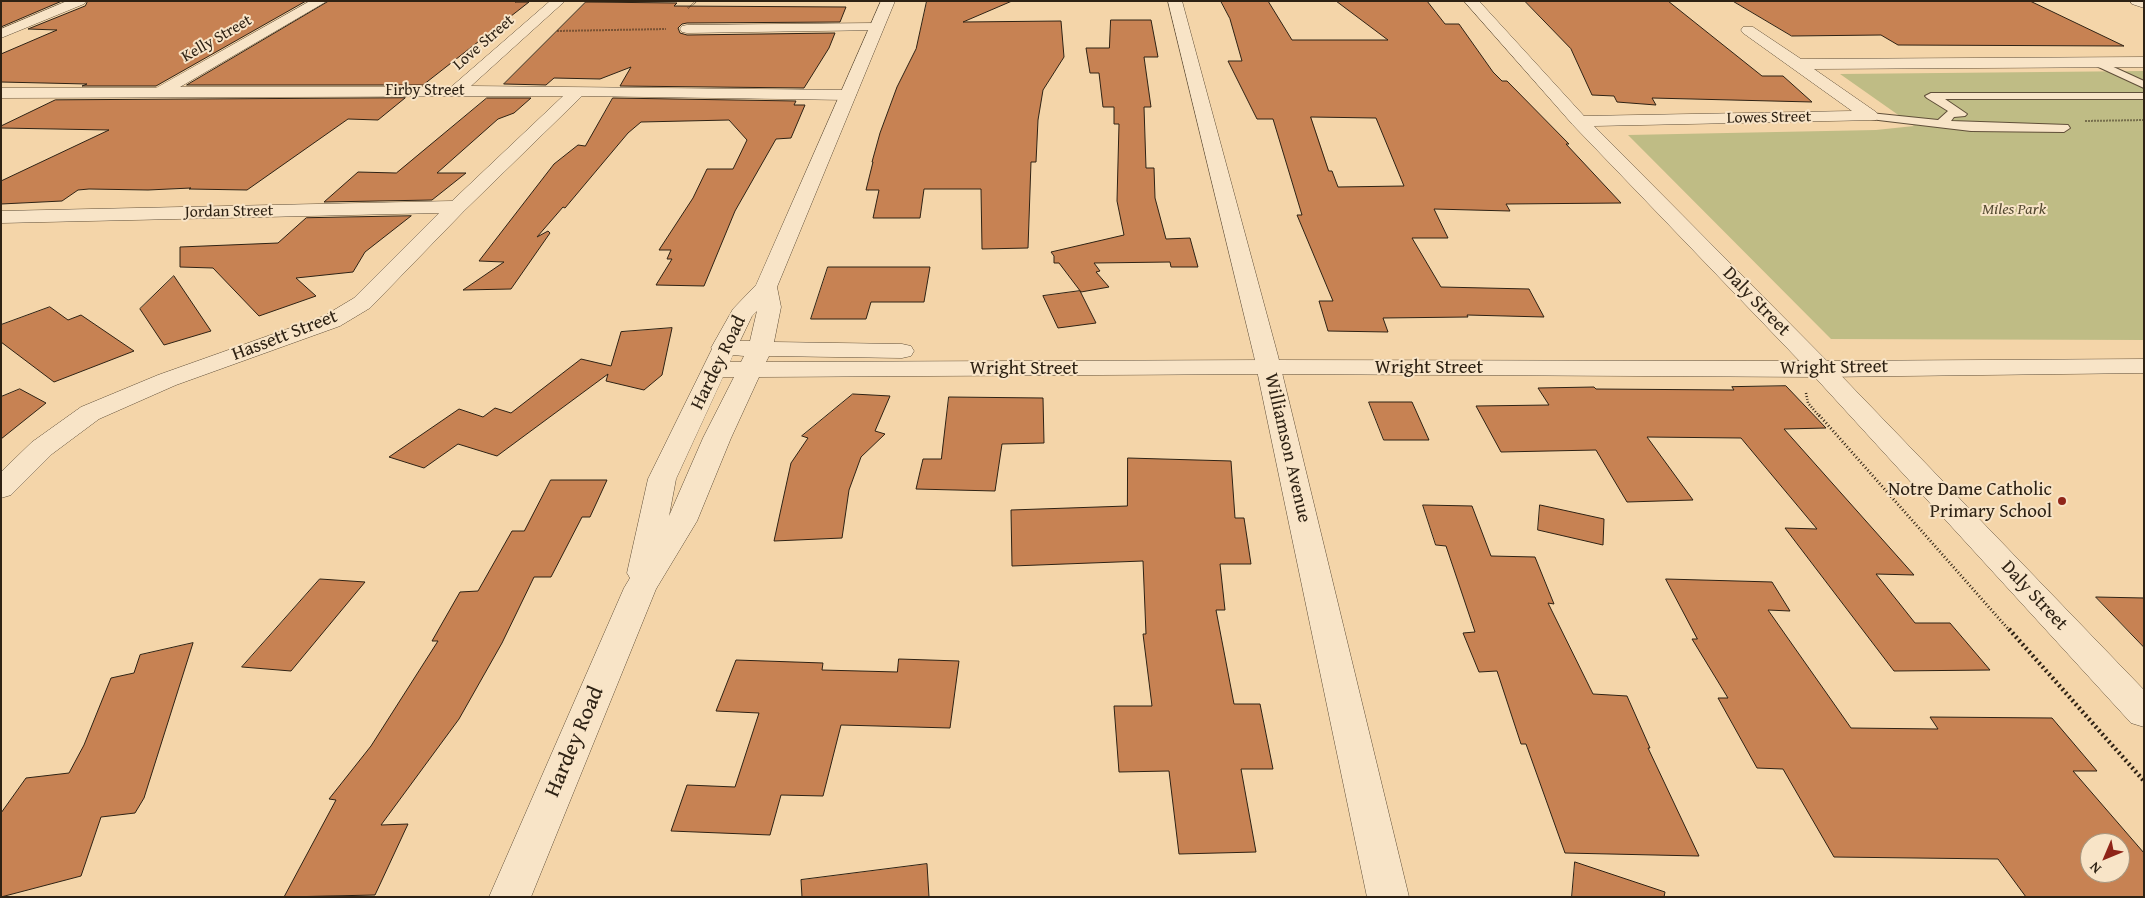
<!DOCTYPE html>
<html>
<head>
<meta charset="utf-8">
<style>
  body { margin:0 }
  #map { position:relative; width:2145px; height:898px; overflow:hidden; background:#f4d5a9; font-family:"Gentium Book Plus",serif }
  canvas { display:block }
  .frame { position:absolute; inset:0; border:2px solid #2e2214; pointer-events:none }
  .north { position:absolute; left:2080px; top:833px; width:50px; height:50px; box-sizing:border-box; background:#f8e4c7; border:1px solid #a7967f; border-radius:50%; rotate:225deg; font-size:14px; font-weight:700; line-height:20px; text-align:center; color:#2e2214 }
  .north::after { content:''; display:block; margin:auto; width:18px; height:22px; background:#8f2418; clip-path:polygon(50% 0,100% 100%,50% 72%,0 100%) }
</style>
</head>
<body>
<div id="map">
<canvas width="2145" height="898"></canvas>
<div class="frame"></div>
<div class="north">N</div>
</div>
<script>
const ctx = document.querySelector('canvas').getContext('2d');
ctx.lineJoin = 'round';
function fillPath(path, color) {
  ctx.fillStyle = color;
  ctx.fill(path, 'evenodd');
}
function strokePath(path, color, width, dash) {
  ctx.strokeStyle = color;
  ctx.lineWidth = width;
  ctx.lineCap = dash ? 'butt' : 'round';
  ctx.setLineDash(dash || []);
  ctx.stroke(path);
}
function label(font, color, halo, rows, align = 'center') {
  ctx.font = font + ' "Gentium Book Plus",serif';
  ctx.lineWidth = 4;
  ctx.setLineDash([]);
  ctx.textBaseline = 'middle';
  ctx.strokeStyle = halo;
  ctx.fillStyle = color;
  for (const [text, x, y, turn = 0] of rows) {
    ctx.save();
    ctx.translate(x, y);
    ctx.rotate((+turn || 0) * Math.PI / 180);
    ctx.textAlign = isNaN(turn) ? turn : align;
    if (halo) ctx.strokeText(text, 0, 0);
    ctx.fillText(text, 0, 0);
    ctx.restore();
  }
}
fillPath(new Path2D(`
  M2144,71V340L1831,339L1628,135L1876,130L1914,126L1840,74Z`), '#bfbc85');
const building = new Path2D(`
  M1,1H62L1,27Z
  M88,1H306L156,86H82L87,84L1,82V54L57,30L28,29L85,6Z
  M329,1H517L515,2H529L423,85H187Z
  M927,1H1012L963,22L1061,21L1064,57L1043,90L1038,120L1036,162H1031L1028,248L982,249L981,189H924L920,218H873L879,190H866L873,162H872L880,133L897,87L916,49Z
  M1221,1H1268L1292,40H1388L1336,1H1427L1445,24H1459L1493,72L1502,81H1507L1569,144H1566L1621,203L1506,204L1510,211L1434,209L1448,238H1412L1441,287L1529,289L1544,317L1467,315L1468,317L1383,318L1388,332L1328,331L1319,301H1333L1297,215H1302L1273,119H1257L1228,61H1242L1230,19ZM1311,117L1376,118L1404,186L1338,187L1332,171H1329Z
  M1525,1H1668L1762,76H1783L1812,102L1652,98L1656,105L1617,102L1614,96L1592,95L1571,49Z
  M1733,1H2030L2124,46L1898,45L1881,35L1792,36Z
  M586,2L677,3L674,6L846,7L840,22L687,23L682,24L678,28L680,33L687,35L835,33L829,48L804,88L620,86L631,67L600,79L554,78L546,85L504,84Z
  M1111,20H1151L1158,57H1144L1151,107H1144L1146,168H1154L1155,198L1166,239L1190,238L1198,267H1171L1170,262L1094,263L1100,271L1096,272L1109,287L1081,292L1059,263H1054V256L1051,252L1124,235L1117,201L1119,124H1114V107H1103L1099,73H1090L1086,48H1109Z
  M405,98L378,120L348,119L247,190L189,189L191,188L148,190L89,189L78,190L62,201L1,204V181L109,130L1,128V126L55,100Z
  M487,98H531L514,113L498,119L437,173H466L432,200L324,202L358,172L396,173Z
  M613,98L796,101L794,105H805L791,138L776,139L735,211L704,286L656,285L672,259H667L671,250H659L693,198L707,169H733L747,140L729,120L641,122L628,133L565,208L563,207L537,237L548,231L550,233L511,289L463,290L504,262L479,261L554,164L578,145L585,146Z
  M411,216L365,252L353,272L296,278L316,296L259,316L213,268L180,267V247L278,243L306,218Z
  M828,267H930L924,302H871L866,319H811Z
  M174,276L211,331L164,345L140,309Z
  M1080,291L1096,323L1058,328L1043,296Z
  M50,307L68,320L81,315L134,351L54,382L1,342V325Z
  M672,328L662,375L644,390L606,381L608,374L497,456L458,444L424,468L389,457L459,409L483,417L495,408L511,413L581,359L611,366L621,332Z
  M1786,386L1826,428L1784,429L1914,575L1876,574L1915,623H1950L1990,670L1894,671L1785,528L1817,529L1741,438L1647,437L1693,500L1627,502L1596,450L1501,452L1476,406L1549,405L1538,388L1594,387L1596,389L1734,390L1732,387Z
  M20,389L46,403L1,439V397Z
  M853,394L890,396L875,431L885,434L861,457L849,490L842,538L774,541L791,463L808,438L802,436Z
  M949,397L1043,398L1044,443L1002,444L995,491L916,489L923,459H941Z
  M1369,402H1412L1429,440H1384Z
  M1128,458L1231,461L1235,518H1244L1251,564H1220L1225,610H1216L1234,704H1260L1273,769H1241L1256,852L1179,854L1169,771L1119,772L1114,706H1152L1143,634H1146L1143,561L1012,566L1011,510L1127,506Z
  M551,480H607L590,517H582L551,577H534L502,643L459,719L381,825L408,824L375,895L284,897L336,800L329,799L371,746L438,641H432L460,592L478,591L512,531H524Z
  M1423,505L1472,506L1491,556L1535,557L1554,604L1548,603L1593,694L1627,696L1650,748H1648L1699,856L1565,853L1526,744H1521L1497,671L1479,672L1463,633L1475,632L1446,546L1436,545Z
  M1540,505L1604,519L1603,545L1538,530Z
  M320,579L365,582L291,671L242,667Z
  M1666,579L1772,582L1790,611L1768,610L1851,728L1938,729L1930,717L2052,718L2097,771H2073L2144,853V897H2026L1998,859L1834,857L1783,769L1757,768L1718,698H1728L1692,639H1697ZM2090,843H2120V873H2090Z
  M2096,597L2144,598V647Z
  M193,643L144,798L135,813L101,817L81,876L1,897V813L26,778L69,773L84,745L111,678L134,673L140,655Z
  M899,659L959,661L950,728L841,725L823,796L781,795L770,835L671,831L687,785L735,787L759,713L716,711L736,660L823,663L822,670L897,672Z
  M1575,862L1665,892L1664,897H1572Z
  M927,864L929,897H802L801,880Z`);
fillPath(building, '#c78253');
strokePath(building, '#2e2214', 1);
const service = new Path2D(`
  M2096,59L2144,81V88L2092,64L2091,62L2092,60Z
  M1931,93H2144V99H1945L1967,114L1965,116L1954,117L1951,121L2068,125L2070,128L2064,132L1971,131L1870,119L1864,116L1870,113L1938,120L1948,111L1927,98L1925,96Z`);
const minor = new Path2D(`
  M67,1H86L84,4L1,38V29Z
  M310,1H327L180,87H451L550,1H565L471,86L848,90L854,92L856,95L854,98L848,100L582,96L464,211L370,308L340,326L176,385L99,419L52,454L11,495L1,498V472L32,442L81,407L158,375L324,316L354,298L439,213L1,223V211L452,201L563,96L1,98V88H156Z
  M1168,1H1182L1278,356L1409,897H1367L1254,356Z
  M1464,1H1479L1584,116L1852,111L1743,33L1741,30L1743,27H1753L1801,59L2144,57V67L1814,69L1876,112L1879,116L1876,120L1594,126L1830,364L2144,690V727L2131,723L1812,374L1573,125Z
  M877,23L882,24L884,27L882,30L687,33L682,32L680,29L682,26L687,25Z`);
const tertiary = new Path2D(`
  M881,1H895L777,287L781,307L774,342L902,344L911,346L914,351L911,356L902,358L769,356L766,362L1269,360L1821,361L2144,359V373L1821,377L1269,374L759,377L731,438L697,521L656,589L531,897H489L624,588L630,578L627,573L648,479L712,349L711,348L733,309L756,285ZM757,311L750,341H740L752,316ZM733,355L744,356L741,362H730ZM723,377H734L703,438L669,516L676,479Z
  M2130,1H2144V8L2132,4Z`);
strokePath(service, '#604f39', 2);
strokePath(minor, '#604f39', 1);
strokePath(tertiary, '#604f39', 1);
strokePath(new Path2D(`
  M688,8L697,1
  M557,31L666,29
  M2085,121L2144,120`), '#2e2214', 2, [0.5, 1]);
strokePath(new Path2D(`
  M1806,393L1808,403L1820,417`), '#2e2214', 2.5, [1, 2]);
strokePath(new Path2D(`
  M1819,415L2010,631`), '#2e2214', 3, [1, 2.5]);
strokePath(new Path2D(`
  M2009,629L2144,781`), '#2e2214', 4.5, [2, 3]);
fillPath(service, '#f8e4c7');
fillPath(minor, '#f8e4c7');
fillPath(tertiary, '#f8e4c7');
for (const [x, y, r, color] of [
  [2062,501,5,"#8f2418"]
]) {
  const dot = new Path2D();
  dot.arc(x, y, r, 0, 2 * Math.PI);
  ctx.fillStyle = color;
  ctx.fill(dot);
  strokePath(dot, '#f8e4c7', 2);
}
label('16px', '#2e2214', '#f8e4c7', [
  ["Kelly Street",217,39,-30],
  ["Love Street",484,43,-41],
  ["Firby Street",425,91],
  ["Lowes Street",1769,118,-1],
  ["Jordan Street",229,212,-1]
]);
label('italic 16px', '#524830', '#f8e4c7', [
  ["Miles Park",2014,210]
]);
label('19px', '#2e2214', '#f8e4c7', [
  ["Daly Street",1756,302,46],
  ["Hassett Street",285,336,-21],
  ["Hardey Road",719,363,-64],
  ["Wright Street",1429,368],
  ["Wright Street",1834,368,-1],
  ["Wright Street",1024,369],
  ["Williamson Avenue",1287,448,77],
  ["Daly Street",2034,596,47]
]);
label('19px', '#2e2214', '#f8e4c7', [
  ["Notre Dame Catholic",2052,490],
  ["Primary School",2052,512]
], 'right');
label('22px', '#2e2214', '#f8e4c7', [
  ["Hardey Road",575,742,-67]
]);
</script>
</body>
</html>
